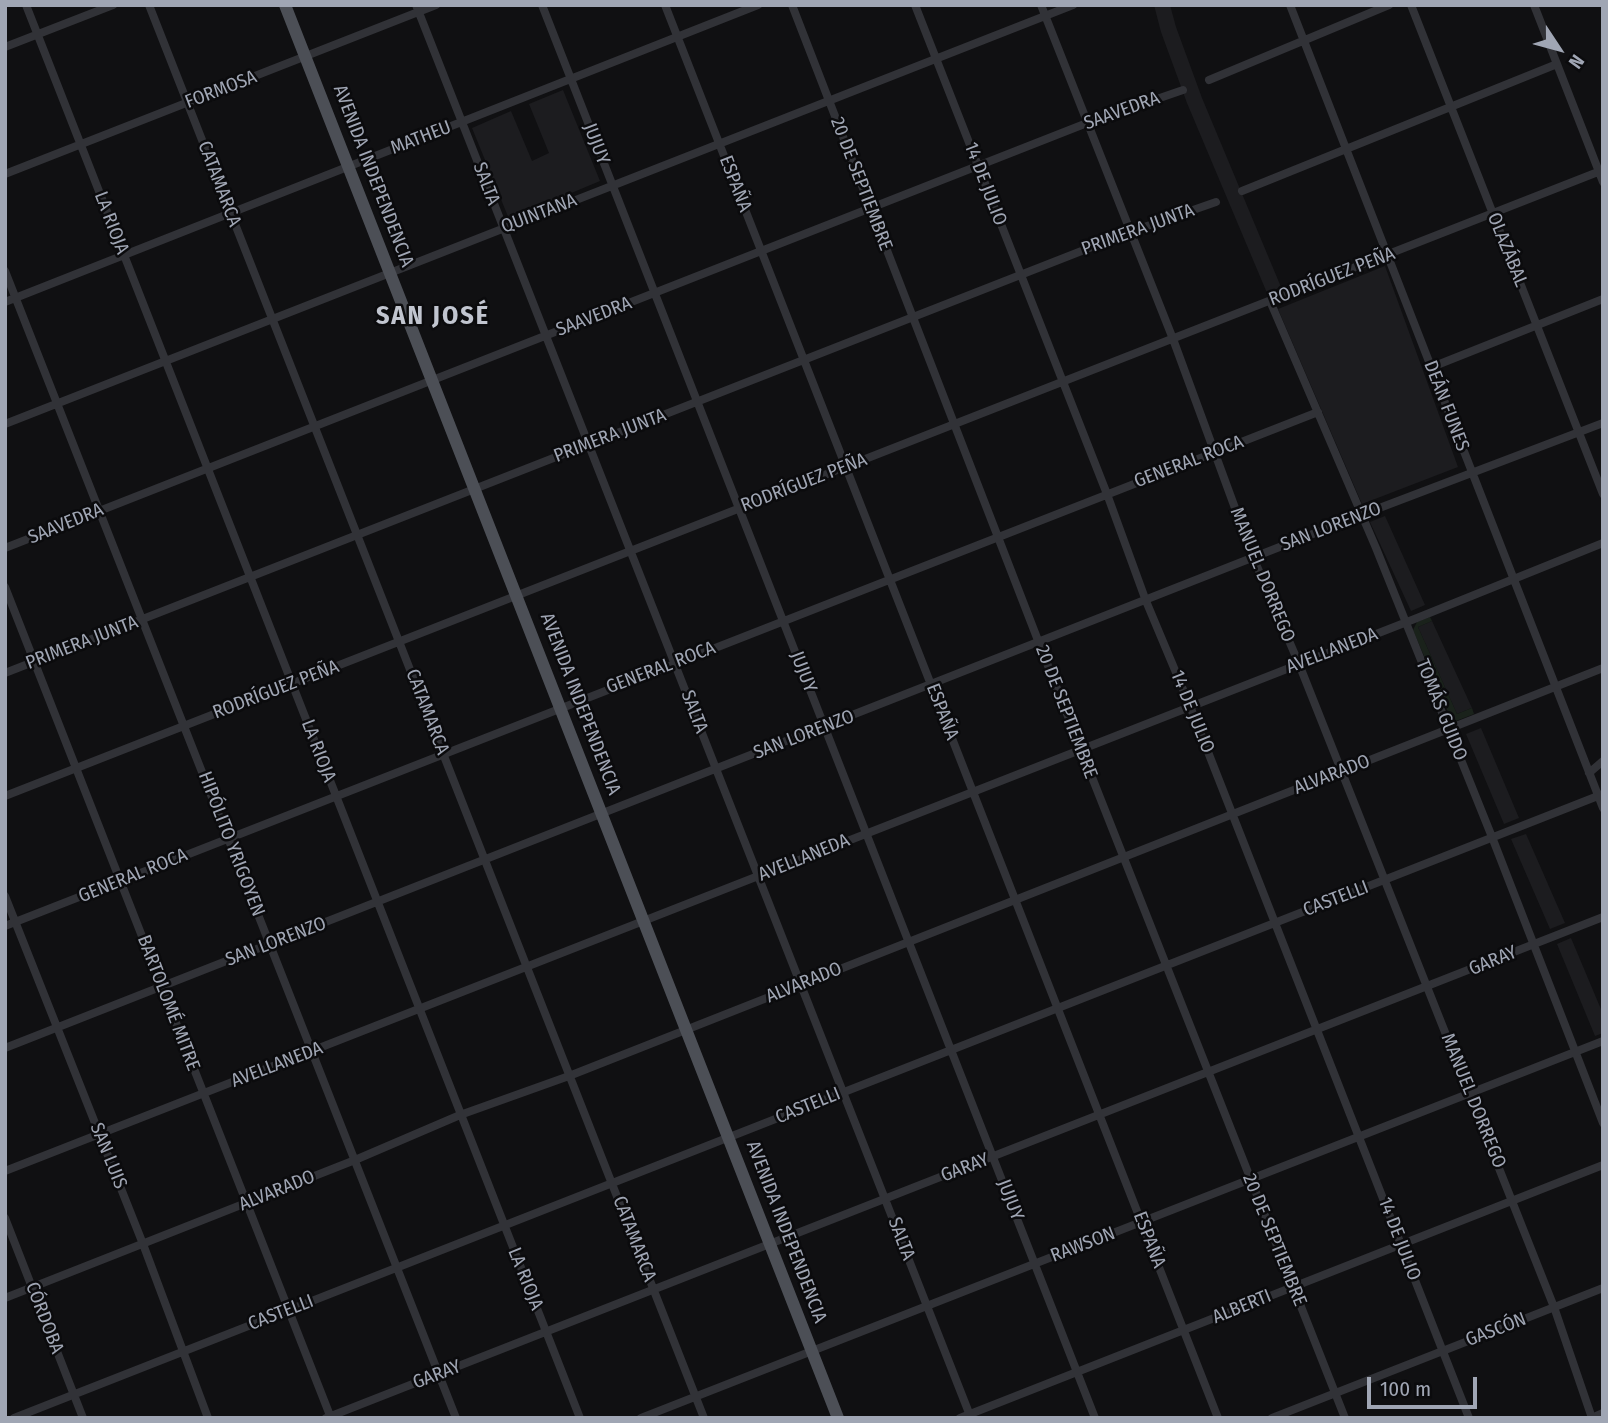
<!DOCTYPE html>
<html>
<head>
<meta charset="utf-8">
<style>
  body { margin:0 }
  #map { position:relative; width:1608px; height:1423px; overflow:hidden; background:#101012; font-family:"Fira Sans Condensed",sans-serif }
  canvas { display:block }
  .frame { position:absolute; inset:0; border:7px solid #a0a6b4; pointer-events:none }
  .north { position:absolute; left:1524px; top:14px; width:70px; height:70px; -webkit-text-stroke:5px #0b0b0d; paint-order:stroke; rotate:126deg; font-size:19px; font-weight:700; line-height:28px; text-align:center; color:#a0a6b4 }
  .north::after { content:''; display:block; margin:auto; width:24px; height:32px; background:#a0a6b4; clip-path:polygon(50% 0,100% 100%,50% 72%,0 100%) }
  .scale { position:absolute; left:1367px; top:1377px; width:110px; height:32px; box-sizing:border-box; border:4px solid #a0a6b4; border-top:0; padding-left:9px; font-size:21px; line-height:24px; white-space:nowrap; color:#a0a6b4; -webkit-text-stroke:5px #0b0b0d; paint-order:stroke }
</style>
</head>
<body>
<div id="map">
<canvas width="1608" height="1423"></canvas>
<div class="frame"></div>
<div class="north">N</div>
<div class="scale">100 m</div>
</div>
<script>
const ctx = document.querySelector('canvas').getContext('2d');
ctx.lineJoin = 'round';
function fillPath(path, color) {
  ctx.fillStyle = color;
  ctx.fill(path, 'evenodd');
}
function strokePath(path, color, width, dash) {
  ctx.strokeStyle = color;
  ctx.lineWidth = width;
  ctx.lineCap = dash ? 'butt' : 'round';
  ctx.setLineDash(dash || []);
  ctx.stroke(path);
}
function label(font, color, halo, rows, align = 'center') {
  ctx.font = font + ' "Fira Sans Condensed",sans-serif';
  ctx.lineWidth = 5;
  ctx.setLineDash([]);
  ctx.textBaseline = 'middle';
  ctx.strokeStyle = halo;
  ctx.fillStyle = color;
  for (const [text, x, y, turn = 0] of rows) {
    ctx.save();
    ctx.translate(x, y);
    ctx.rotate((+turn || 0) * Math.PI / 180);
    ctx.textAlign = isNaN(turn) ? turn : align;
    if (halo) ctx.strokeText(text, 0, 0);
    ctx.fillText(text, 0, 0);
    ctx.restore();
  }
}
fillPath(new Path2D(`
  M1154,5H1170L1176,27L1202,98L1281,287L1267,293L1187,103L1161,32Z
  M563,90L600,181L509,219L472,128L511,111L532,161L549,153L529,104Z
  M1385,266L1458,467L1362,504L1278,309Z
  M1385,516L1425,605L1411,611L1370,522Z
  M1432,621L1472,708L1457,714L1418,627Z
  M1481,728L1519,818L1504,824L1466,734Z
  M1526,834L1565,923L1550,929L1511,839Z
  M1571,938L1603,1014V1033L1595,1036L1557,944Z`), '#1c1c1f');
fillPath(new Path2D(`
  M1430,617L1432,621L1418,627L1457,714L1472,708L1474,714L1456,721L1450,717L1413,630L1417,622Z`), '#1a221b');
strokePath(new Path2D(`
  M26,5L580,1418
  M149,5L704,1418
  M416,5L971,1418
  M542,5L1095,1418
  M665,5L1218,1418
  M792,5L1039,643L1345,1418
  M915,5L1107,494L1146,601L1190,706L1469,1418
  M1041,5L1173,339L1253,557L1299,664L1554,1307L1592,1418
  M1290,5L1603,808
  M1411,5L1603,494
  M1534,5L1603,182
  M5,47L113,5
  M1209,80L1389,5
  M5,174L436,5
  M1242,191L1557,64
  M5,271L456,1418
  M1270,301L1376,548L1492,837L1603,1123
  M5,302L758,5
  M1432,367L1603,299
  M5,424L1073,5
  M5,548L1087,123L1183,90
  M5,587L331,1418
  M5,673L1130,232L1216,202
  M1589,773L1603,761
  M5,796L1603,170
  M5,896L143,1244L208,1418
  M5,926L1318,412
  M5,1048L1361,515L1603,423
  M5,1171L1417,618L1603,543
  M5,1218L83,1418
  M5,1298L355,1160L460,1115L569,1076L1603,668
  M14,1418L1603,794
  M326,1418L1603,917
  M641,1418L1603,1041
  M960,1418L1603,1165
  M1272,1418L1603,1288
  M1592,1418L1603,1413`), '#313237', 8);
strokePath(new Path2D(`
  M285,5L838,1418`), '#4c4f56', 12);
label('19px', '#a0a6b4', '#0b0b0d', [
  ["FORMOSA",221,90,-21],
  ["SAAVEDRA",1122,111,-20],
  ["MATHEU",421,138,-21],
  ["JUJUY",596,144,69],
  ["AVENIDA INDEPENDENCIA",373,176,69],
  ["CATAMARCA",219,184,69],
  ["SALTA",486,184,69],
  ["ESPAÑA",735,184,69],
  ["20 DE SEPTIEMBRE",861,184,69],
  ["14 DE JULIO",985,184,69],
  ["QUINTANA",539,214,-21],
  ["LA RIOJA",111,223,69],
  ["PRIMERA JUNTA",1138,230,-20],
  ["OLAZÁBAL",1507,250,68],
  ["RODRÍGUEZ PEÑA",1332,277,-21],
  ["SAAVEDRA",594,317,-21],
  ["DEÁN FUNES",1446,406,69],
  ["PRIMERA JUNTA",610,436,-21],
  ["GENERAL ROCA",1189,462,-21],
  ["RODRÍGUEZ PEÑA",804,483,-21],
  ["SAAVEDRA",66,524,-22],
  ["SAN LORENZO",1331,527,-21],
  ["MANUEL DORREGO",1262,575,68],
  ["PRIMERA JUNTA",82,643,-21],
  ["AVELLANEDA",1332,651,-21],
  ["GENERAL ROCA",661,668,-21],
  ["JUJUY",803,672,69],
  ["RODRÍGUEZ PEÑA",276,690,-21],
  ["AVENIDA INDEPENDENCIA",580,704,69],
  ["TOMÁS GUIDO",1441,710,68],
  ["CATAMARCA",427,712,69],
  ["SALTA",694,712,69],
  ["ESPAÑA",942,712,69],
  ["20 DE SEPTIEMBRE",1066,712,69],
  ["14 DE JULIO",1192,712,68],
  ["SAN LORENZO",804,735,-21],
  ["LA RIOJA",318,751,69],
  ["ALVARADO",1332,775,-21],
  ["HIPÓLITO YRIGOYEN",231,844,69],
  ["AVELLANEDA",804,858,-22],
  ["GENERAL ROCA",133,876,-22],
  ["CASTELLI",1336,899,-21],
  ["SAN LORENZO",276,942,-21],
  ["GARAY",1493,961,-22],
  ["ALVARADO",804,983,-22],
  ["BARTOLOMÉ MITRE",168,1003,69],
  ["AVELLANEDA",277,1065,-21],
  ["MANUEL DORREGO",1473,1101,68],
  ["CASTELLI",808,1106,-22],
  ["SAN LUIS",108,1156,68],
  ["GARAY",965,1168,-21],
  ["ALVARADO",277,1191,-22],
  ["JUJUY",1010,1200,69],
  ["AVENIDA INDEPENDENCIA",786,1232,69],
  ["CATAMARCA",634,1239,69],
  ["SALTA",901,1239,69],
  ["14 DE JULIO",1399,1239,69],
  ["ESPAÑA",1149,1240,69],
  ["20 DE SEPTIEMBRE",1274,1240,68],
  ["RAWSON",1083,1245,-21],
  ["LA RIOJA",525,1279,68],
  ["ALBERTI",1242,1307,-22],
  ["CASTELLI",281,1313,-21],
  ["CÓRDOBA",44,1318,69],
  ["GASCÓN",1496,1330,-21],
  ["GARAY",437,1375,-21]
]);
ctx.letterSpacing = '2px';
label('bold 26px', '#c1c5cf', '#0b0b0d', [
  ["SAN JOSÉ",433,317]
]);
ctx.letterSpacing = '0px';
</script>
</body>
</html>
